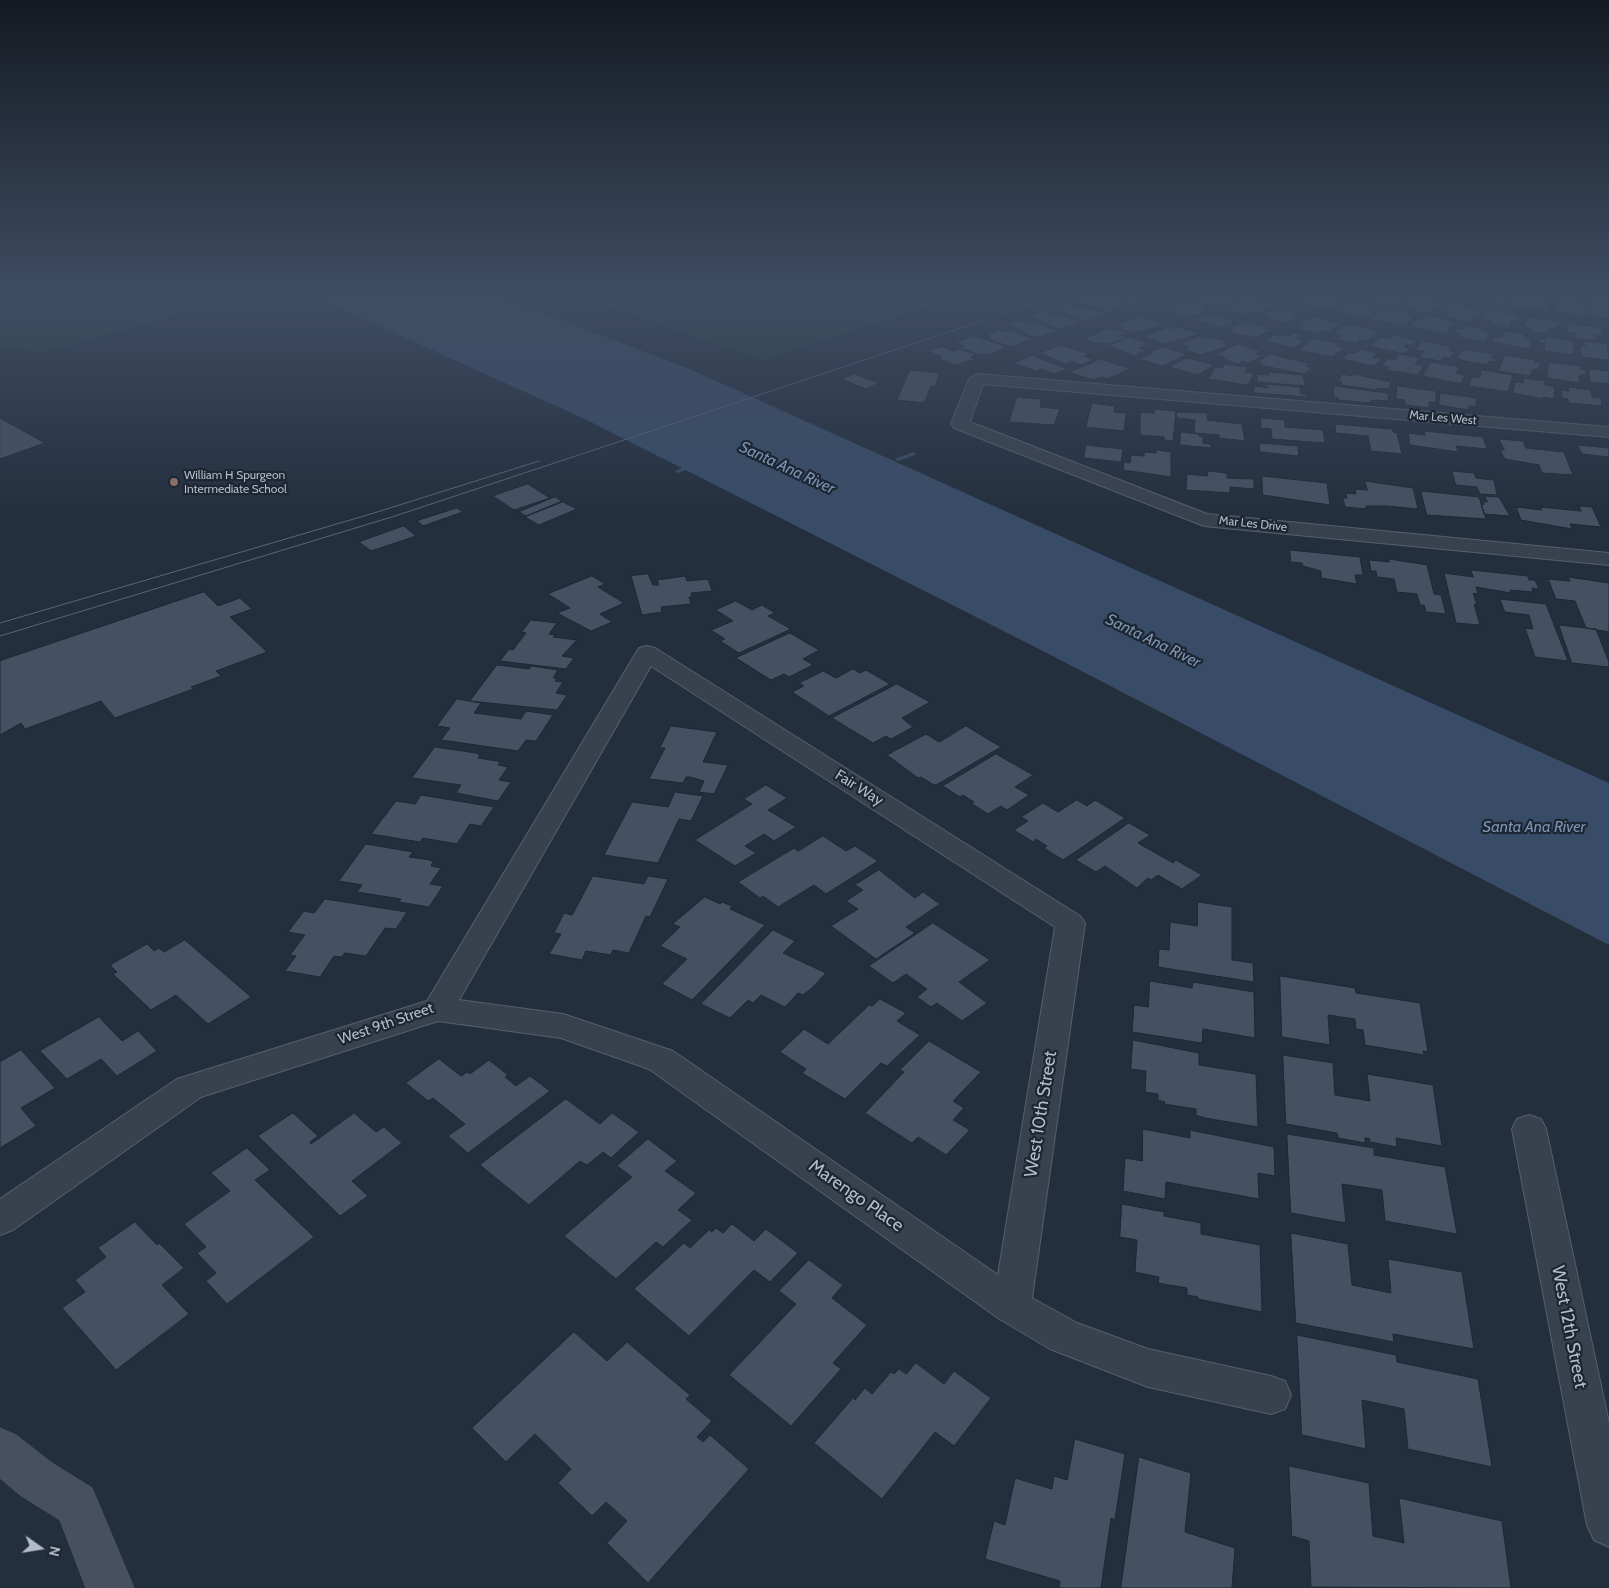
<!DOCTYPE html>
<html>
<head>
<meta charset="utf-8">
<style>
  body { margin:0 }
  #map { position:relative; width:1609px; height:1588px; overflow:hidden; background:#242f3e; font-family:Cabin,sans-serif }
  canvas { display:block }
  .north { position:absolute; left:15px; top:1523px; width:50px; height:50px; -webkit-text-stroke:4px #1d2633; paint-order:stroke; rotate:103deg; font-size:14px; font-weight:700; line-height:20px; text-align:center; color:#b4bcc9 }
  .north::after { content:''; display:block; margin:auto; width:18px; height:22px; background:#b4bcc9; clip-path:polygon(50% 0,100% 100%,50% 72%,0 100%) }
</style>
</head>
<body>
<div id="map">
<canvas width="1609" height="1588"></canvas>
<div class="north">N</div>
</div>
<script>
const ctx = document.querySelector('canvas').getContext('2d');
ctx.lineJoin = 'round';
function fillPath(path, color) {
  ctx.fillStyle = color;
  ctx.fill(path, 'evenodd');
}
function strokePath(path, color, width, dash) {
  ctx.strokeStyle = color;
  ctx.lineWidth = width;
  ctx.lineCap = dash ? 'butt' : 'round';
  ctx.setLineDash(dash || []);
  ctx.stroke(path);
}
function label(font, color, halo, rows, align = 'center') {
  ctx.font = font + ' Cabin,sans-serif';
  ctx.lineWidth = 4.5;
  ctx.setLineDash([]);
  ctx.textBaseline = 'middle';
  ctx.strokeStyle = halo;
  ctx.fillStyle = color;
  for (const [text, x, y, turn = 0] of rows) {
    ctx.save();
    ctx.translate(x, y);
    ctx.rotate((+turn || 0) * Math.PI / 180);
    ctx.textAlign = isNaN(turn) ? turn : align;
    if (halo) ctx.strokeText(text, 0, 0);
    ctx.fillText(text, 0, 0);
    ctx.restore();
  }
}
fillPath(new Path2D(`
  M0,295H182L203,308L44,352L0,348Z
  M574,295H966L762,360Z`), '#263c3f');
fillPath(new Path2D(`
  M310,295H497L694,371L1609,783V945L1043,651L585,419Z`), '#394c67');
fillPath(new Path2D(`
  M913,452L916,454L915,455L898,461L895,459Z
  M694,463L696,464V466L678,473L675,471Z`), '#394c67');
const building = new Path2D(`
  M1106,295H1143L1150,298L1130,304Z
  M1198,295H1238L1235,297L1239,298L1221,305L1216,303L1210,305L1192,298Z
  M1272,295H1304L1293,301Z
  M1309,295H1333L1344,300L1327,310L1303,304L1308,301L1302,300Z
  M1367,295H1402L1406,298L1387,306L1362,298Z
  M1474,295H1508L1511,296L1507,304L1472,299Z
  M1521,295H1538L1549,299L1547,311L1511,306L1514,296L1520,297Z
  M1557,295H1585L1578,296L1577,299Z
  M1590,295H1609V319L1592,317Z
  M1089,296L1102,300L1107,299L1125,304L1120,306L1123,307L1105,312L1077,300Z
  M1414,296L1440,302L1438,303L1444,304L1437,310L1431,309L1425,313L1406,309L1411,306L1403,305Z
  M1246,298L1254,300L1274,306L1257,313L1252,312L1243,315L1227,310L1235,307L1228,305Z
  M1560,298L1580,301V306L1589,307V316L1553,312L1554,304H1560Z
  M1190,301L1207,306L1201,309L1207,310L1188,318L1162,309Z
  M1352,302L1370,306L1368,308L1376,310L1365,318L1333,310L1342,304L1348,305Z
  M1067,304L1083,309L1087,308L1105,314L1089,320H1082L1055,308Z
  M1450,304L1477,308L1475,311L1481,313L1476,319L1469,318L1466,321L1447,317L1450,313L1443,312Z
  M1278,308L1301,314L1294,317L1299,318L1283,323L1263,315Z
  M1390,308L1409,312L1405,315L1414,317L1405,326L1371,319L1380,310L1387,312Z
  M1488,310L1516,315L1515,317L1520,318L1518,321L1513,320L1509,327L1489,323L1491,320L1483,318Z
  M1044,312L1055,316L1060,314L1082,322L1058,329L1031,316Z
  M1218,314L1235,321L1220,328L1195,320L1206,315L1212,317Z
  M1425,315L1447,319L1446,321L1455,322L1445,334L1410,326L1415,319L1420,320Z
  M1140,316L1163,323H1161L1166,325L1134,333L1118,328L1122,327L1116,325Z
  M1311,317L1320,318L1342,324L1328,332L1323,331L1317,334L1299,329L1305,326L1299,324Z
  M1527,317L1559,322L1556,329L1549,328L1547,334L1529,331L1530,327L1524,326Z
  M1020,320L1026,323L1031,321L1058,331L1040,337L1030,336L1020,332L1024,331L1007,325Z
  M1242,322L1267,326L1263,328L1271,330L1256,338L1230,332L1233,330L1228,329Z
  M1567,323L1602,328V336L1596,335V341L1574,338L1575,333L1566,332Z
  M1348,324L1380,332L1366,342L1360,340L1356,344L1337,339L1342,336L1334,334Z
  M1464,326L1483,329L1482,331L1490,332L1485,342L1458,337L1460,333L1455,332L1457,328L1462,329Z
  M1168,327L1175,329L1179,327L1200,334L1166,344L1144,337Z
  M1111,328L1126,333L1120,335L1126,337L1110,344L1103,342L1098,344L1083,339Z
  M1000,330L1004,332L1010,330L1033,339L1011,347L987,338L991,337L986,335Z
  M1504,331L1525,334L1524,338L1532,339L1529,349L1492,342L1494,337L1502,338Z
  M1294,333L1302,335L1296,339L1304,341L1294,348L1264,341L1273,335L1290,336Z
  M1394,334L1417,341L1412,346L1406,344L1404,347L1410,348L1404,354L1370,346L1380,337L1389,339Z
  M976,336L1006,347L989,355H980L960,348L964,346L955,342Z
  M1200,336L1207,338L1211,337L1228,342L1223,344L1229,346L1200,355L1183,349L1189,347L1182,344Z
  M1546,336L1574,342L1573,355L1544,351L1545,344L1539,343L1540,339H1545Z
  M1129,337L1149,344L1139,348L1146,350L1134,356L1108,346Z
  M1314,338L1339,344L1337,346L1345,348L1332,357L1299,350Z
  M1423,341L1452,347L1449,350L1455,352L1450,358L1443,357L1440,361L1419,357L1424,351L1415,350Z
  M1584,341L1607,344L1609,360L1582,357L1580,346H1585Z
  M1237,344L1261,351L1256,354L1262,356L1249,363L1243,361L1238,364L1221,358L1224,357L1216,355Z
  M1062,345L1089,354L1084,356L1094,360L1081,365L1072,361L1066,364L1039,353Z
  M942,346L953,351L959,349L977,355L971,357L976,359L955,365L937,358L942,357L928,351Z
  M1163,347L1187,354L1163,366L1139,359L1152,353L1149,352Z
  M1360,349L1377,353L1373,357L1382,359L1374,366L1342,359L1350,352L1356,353Z
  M1464,349L1493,354L1491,358L1496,359L1494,362L1489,361L1487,365L1465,361L1457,358Z
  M1270,354L1310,364L1306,366L1312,368L1304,374L1259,365L1262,363L1258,362Z
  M1399,354L1420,358L1415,364L1424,366L1417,375L1386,370L1389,367L1382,366L1388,358L1395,360Z
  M1033,355L1039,358H1038L1068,369L1054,374L1041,369L1036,371L1013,363Z
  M1505,355L1536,360L1535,362L1541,363L1538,370L1533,369L1530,376L1498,371Z
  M1186,358L1192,359L1215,365L1198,375L1170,367Z
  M1101,359L1130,369L1107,379L1102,377L1093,380L1070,372Z
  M1431,362L1460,367L1456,373L1465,375L1461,384L1423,376Z
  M1549,362L1581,366L1580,369L1586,370V375H1579V383L1547,378Z
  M1225,364L1247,367L1245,372L1254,373L1248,385L1208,379L1215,367L1222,368Z
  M1589,369L1609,371V384L1590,382Z
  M910,370L940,373L935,387L931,386L924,403L897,400Z
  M1482,370L1513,375L1508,392L1469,386L1472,377L1479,378Z
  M1269,372L1303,375L1305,386L1257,382V374L1269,375Z
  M855,374L879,383L866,389L842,379Z
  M1342,374L1352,376L1353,374L1391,382L1389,389L1377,388L1376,390L1341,385L1342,382L1339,381Z
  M1524,378L1545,381V385L1555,387L1554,399L1543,397V399L1513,393L1515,382L1523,383Z
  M1267,384L1300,387L1301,394H1306L1307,397L1254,393V386L1268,388Z
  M1334,386L1387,393L1389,401L1371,400V403L1338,400L1337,397H1334Z
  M1397,386L1436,391V403L1429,402V408L1405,405V400L1396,399Z
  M1568,387L1591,390L1592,397L1601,398L1602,406L1569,403L1568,399L1562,398L1561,390L1569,391Z
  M1440,393L1476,398V407L1469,406V410L1439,405Z
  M1017,397L1041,399L1040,407L1060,409L1054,425L1009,422Z
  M1092,403L1115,406L1114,412L1126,413L1124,431L1086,427Z
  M1155,409L1176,411L1173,441L1164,440V437L1140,435V412L1154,413Z
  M1177,412L1208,413L1207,420L1242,424L1245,441L1219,438V435L1194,433L1195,420L1177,418Z
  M0,418L45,443L0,459Z
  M1261,418L1285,420V427L1323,430L1325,443L1272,439L1271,429L1261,428Z
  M1335,424L1392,429L1393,432L1397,433L1402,454L1371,451L1368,436L1336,433Z
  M1424,431L1483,437L1487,449L1456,446L1458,452L1410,445L1408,433L1425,435Z
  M1181,432L1199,434V436L1203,437V443L1211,444V448L1180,445Z
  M1499,439L1523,441L1526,448L1564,452L1573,475L1542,473L1539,465L1505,459L1500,450H1504Z
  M1260,443L1298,446L1299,456L1260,452Z
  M1086,445L1123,449L1121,462L1084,458Z
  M1578,445L1609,448V457L1582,454Z
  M1156,450L1171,452V477L1123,470L1124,462L1130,463L1131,455L1144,456V452L1156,453Z
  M1208,471L1227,473V478L1254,479V489L1230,487V493L1186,490L1187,474L1207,476Z
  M1452,471L1474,473L1476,478L1494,480L1497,495L1480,494L1477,487L1456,485Z
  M1262,476L1327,483L1330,505L1263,495Z
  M1365,481L1413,488L1418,509L1387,506H1366V509L1345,507L1343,498H1347L1346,493L1356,494L1355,489L1367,490Z
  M528,484L550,498L514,510L493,496Z
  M1421,491L1479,497L1486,519L1427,515Z
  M1485,496L1499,497L1510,516L1484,514L1481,504L1484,505L1483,501L1487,502Z
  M555,497L562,501L526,516L519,512Z
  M563,502L577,509L539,525L525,517Z
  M1579,506L1592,507L1601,527L1570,524L1572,529L1521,520L1516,507L1542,510L1540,507L1581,511Z
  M457,508L463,512L423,526L417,521Z
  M404,526L416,536L371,551L359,542Z
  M1290,550L1360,557L1363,575H1355L1357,584L1321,578V571L1303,566L1302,563L1291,562Z
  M1389,559L1427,565L1434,594L1441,595L1446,614L1426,612L1424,605H1420L1417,594L1397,592L1394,579L1377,577L1376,571H1371L1369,560L1389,562Z
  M1471,570L1528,576L1529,580H1535L1539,589L1532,588L1533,592L1510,590L1511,593L1476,587L1478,594L1473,593L1477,605L1474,604L1480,625L1456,623L1444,573L1473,577Z
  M648,574L653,585H659L657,580L685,576L687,581L708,579L712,591L691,593L692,597H689L691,604L661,607L662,612L642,615L631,576Z
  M592,576L605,584L598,587L624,603L600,614L612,622L591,631L557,613L570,608L548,594Z
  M1568,577L1609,583V632L1586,628L1575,601L1556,599L1548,579L1570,581Z
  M204,592L218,606L240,598L252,609L230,617L267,652L216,671L221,676L191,687L193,689L115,718L101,701L25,729L21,723L0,735V661Z
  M1500,599L1546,604L1568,661L1535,657L1525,628L1533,629L1529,615L1505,612Z
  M736,601L752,610L762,605L775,613L768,616L791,629L739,653L720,641L725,639L711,630L733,621L716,610Z
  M531,620L557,623L549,634L555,635L553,637L577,640L562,656L574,658L566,669L500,661L509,649L513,650L526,633L522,632Z
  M1559,625L1596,629L1609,662V667L1572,663Z
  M790,633L819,650L803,659L813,665L789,677L784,674L771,680L736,658Z
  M497,665L529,669L531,666L558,670L553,678H557L555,681L563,682L556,693L567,695L557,710L470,701Z
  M853,669L860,673L866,670L890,684L829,716L792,692L804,686L799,683L823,671L836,678Z
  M897,684L930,702L902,718L913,727L891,739L886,736L873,743L832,718Z
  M457,699L481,703L474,713L521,719L526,711L553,715L536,741L526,740L518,751L441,740L450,728L437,726Z
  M671,726L717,732L703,762L728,765L714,794L699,792L704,781L690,777H686L683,783L649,779L665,748H660Z
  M966,726L1001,747L938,784L934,785L921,777L918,778L887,755L926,734L939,742Z
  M435,747L476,753L480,755L478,758L497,761L500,762L498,765L508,767L499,780L511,782L498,801L456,793L461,785L412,778Z
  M996,754L1033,775L1015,787L1029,795L1007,810L1001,806L988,814L971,803L974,802L963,795L960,797L943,786Z
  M766,785L787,798L768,810L796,827L774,841L764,834L745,846L756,853L735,866L695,840L752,804L744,799Z
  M675,792L703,796L691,821L679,819L658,863L604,855L632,802L668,807Z
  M421,795L494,807L481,826L470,824L457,844L423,838L420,842L371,834L396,801L415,804Z
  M1077,800L1087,806L1095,800L1125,818L1063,860L1044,848L1047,846L1036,839L1033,842L1014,830L1028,821L1021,817L1043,803L1058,812Z
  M1129,823L1150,835L1138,843L1173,863L1176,860L1202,875L1182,889L1158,875L1151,880L1148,878L1137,888L1105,866L1096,872L1076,860Z
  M823,836L846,851L855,846L878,861L826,894L814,885L778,907L763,896L760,898L738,882L794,848L798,851Z
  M366,844L413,852L409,857L430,860L433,862L431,866L441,868L430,884L443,886L429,907L399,902L401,899L357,892L362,885L339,881Z
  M879,870L915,898L923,892L940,904L906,927L915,933L876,959L831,926L858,909L846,901L863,890L855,885Z
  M593,876L644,884L648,876L668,879L650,917L646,916L629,953L613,950L611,955L586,951L582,960L549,954L561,934L554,933L564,913L572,915Z
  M705,897L720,904L722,902L732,906L730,909L765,925L692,1000L662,984L687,959L660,946L680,927L673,924Z
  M325,899L407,912L396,929L385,928L366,956L345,953L341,957L334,956L320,977L285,971L296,956L290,955L305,935L288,932L304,911L314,913Z
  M1198,902L1232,907V960L1253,963L1254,982L1158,967L1159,949L1169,950L1170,922L1197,926Z
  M933,923L990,960L959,982L987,1003L962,1021L937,1003L931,1007L917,997L927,989L906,974L893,983L869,966Z
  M773,930L795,941L783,953L826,973L813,987L803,995L798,993L785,1007L761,995L753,1003L748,1000L730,1018L701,1004Z
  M185,940L251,997L208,1024L176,995L151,1010L113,974L117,972L110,965L147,944L154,951L159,948L164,952Z
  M1280,976L1355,988L1356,993L1420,1003L1428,1052L1423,1051L1424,1055L1365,1045L1363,1030L1356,1029L1355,1019L1328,1015L1330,1045L1282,1037Z
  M1150,981L1192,988L1193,982L1254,992L1255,1038L1203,1029L1202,1043L1132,1032L1134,1005L1148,1007Z
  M880,999L906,1013L897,1021L920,1035L887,1066L881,1063L845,1099L802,1073L806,1069L780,1052L804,1029L828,1044L869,1005L872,1006Z
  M99,1017L122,1041L138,1031L157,1051L117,1076L101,1059L67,1079L40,1051Z
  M1133,1040L1199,1053V1065L1256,1074L1258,1127L1205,1118L1196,1115V1109L1164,1104L1165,1102L1158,1100V1094L1145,1092L1146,1071L1131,1069Z
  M929,1041L981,1072L953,1101L964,1108L953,1120L970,1130L946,1155L918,1137L912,1143L865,1113L904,1072L900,1070Z
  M21,1050L55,1088L21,1108L36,1126L0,1148V1062Z
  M1283,1055L1333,1063L1335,1095L1370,1101L1367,1074L1433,1085L1442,1146L1396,1138L1397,1147L1370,1142L1369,1138H1365V1143L1338,1138L1337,1133L1286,1124Z
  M439,1059L461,1076L467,1072L470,1074L489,1060L508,1075L505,1077L516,1086L530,1076L550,1091L468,1153L448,1136L465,1124L433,1098L428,1101L406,1083Z
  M566,1099L600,1124L612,1113L639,1132L611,1158L603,1152L587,1165L580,1161L529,1205L480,1165Z
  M293,1113L318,1136L310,1142L311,1144L354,1113L376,1132L384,1127L402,1143L352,1181L368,1196L340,1216L258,1136Z
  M1143,1129L1190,1138V1130L1274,1147L1275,1176L1258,1173L1259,1199L1166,1182L1165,1199L1123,1191L1125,1158L1142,1161Z
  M1287,1134L1374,1148V1155L1445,1167L1457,1234L1385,1221L1382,1190L1342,1184L1346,1223L1291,1213Z
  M648,1139L677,1161L665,1171L696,1193L678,1210L692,1220L663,1247L656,1242L616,1279L564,1236L632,1177L617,1166Z
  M247,1148L270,1170L255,1180L314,1237L227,1304L206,1281L216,1273L197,1253L206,1247L184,1224L230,1191L211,1173Z
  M1122,1204L1164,1212V1216L1201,1223V1234L1260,1245L1262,1312L1198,1299V1297L1187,1295V1288L1158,1283L1159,1277L1135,1272L1137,1240L1120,1237Z
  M135,1222L157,1245L159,1243L184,1268L162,1285L189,1314L116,1370L62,1308L85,1292L75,1280L106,1257L98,1248Z
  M732,1224L754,1241L766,1229L798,1253L770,1282L754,1270L689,1336L634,1289L684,1243L690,1248L709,1230L712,1232L716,1228L723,1233Z
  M1291,1233L1348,1244L1352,1285L1391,1293L1388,1259L1462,1272L1474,1349L1393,1334L1394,1342L1296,1323Z
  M809,1260L843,1285L832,1298L867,1325L833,1363L841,1369L791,1426L729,1375L796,1304L779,1291Z
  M574,1332L607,1361L627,1342L690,1395L686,1399L712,1421L697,1437L703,1442L710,1435L749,1469L648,1583L607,1543L627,1521L606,1502L592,1516L558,1483L571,1469L535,1434L506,1462L472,1428Z
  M1297,1335L1396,1355L1397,1362L1478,1379L1492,1467L1408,1449L1404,1409L1362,1400L1366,1449L1302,1435Z
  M916,1363L944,1384L954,1371L991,1398L954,1446L935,1432L882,1499L814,1443L853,1398L855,1400L865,1388L872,1394L891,1372L894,1374L899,1369L906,1374Z
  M1075,1439L1125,1454L1115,1520L1111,1518L1101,1588H1059L1060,1581L985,1559L994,1521L1005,1525L1015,1478L1052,1489L1054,1476L1067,1480Z
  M1139,1457L1191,1473L1185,1532L1235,1548L1232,1588H1121Z
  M1289,1466L1369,1483L1373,1536L1404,1543L1399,1498L1502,1521L1511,1588L1311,1587L1309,1541L1292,1536Z`);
fillPath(building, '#455162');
strokePath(building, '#1f2835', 1);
const street = new Path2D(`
  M977,374L1609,427V437L983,384L970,422L1207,514L1609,553V565L1204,526L954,428L951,424L969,379Z
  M647,646L655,648L1080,916L1085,923L1032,1298L1077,1323L1148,1349L1271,1376L1285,1381L1291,1395L1285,1409L1271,1414L1148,1387L1050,1349L998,1318L649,1069L561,1038L438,1021L201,1097L13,1230L0,1235V1199L177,1079L427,1001L636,653L639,648ZM651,666L1055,927L998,1275L673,1051L563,1014L459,1000Z
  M1529,1115L1541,1119L1546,1129L1609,1423V1547L1594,1540L1587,1525L1512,1129L1517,1119Z`);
const secondary = new Path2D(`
  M0,1428L16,1435L52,1463L92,1488L134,1588H86L60,1520L20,1495L0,1478Z`);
strokePath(street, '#565f6c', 2);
strokePath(secondary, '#565f6c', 1);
fillPath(street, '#38414e');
fillPath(secondary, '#465061');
strokePath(new Path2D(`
  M0,623L374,513L539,461
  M0,636L395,516L1060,295`), '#5a6575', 1);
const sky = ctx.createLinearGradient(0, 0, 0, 518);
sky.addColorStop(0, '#141a22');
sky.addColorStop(0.57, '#3f4d63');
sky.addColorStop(1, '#3f4d6300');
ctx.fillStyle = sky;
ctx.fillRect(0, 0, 1609, 518);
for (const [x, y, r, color] of [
  [174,482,5,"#8d6e63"]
]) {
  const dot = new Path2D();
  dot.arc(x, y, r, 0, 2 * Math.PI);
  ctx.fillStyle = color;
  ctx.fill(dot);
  strokePath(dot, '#1d2633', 2);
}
label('12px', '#b4bcc9', '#1d2633', [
  ["Mar Les West",1443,418,5],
  ["Mar Les Drive",1253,524,6]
]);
label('12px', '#b4bcc9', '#1d2633', [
  ["William H Spurgeon",184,475],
  ["Intermediate School",184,489]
], 'left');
label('15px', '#b4bcc9', '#1d2633', [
  ["Fair Way",859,788,32],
  ["West 9th Street",386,1024,-19]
]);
label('italic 16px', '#7c92b1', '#1d2633', [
  ["Santa Ana River",787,468,25],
  ["Santa Ana River",1153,641,26],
  ["Santa Ana River",1534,827]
]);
label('18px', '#b4bcc9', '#1d2633', [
  ["West 10th Street",1041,1114,-81],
  ["Marengo Place",856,1196,35],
  ["West 12th Street",1569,1327,79]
]);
</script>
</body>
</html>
